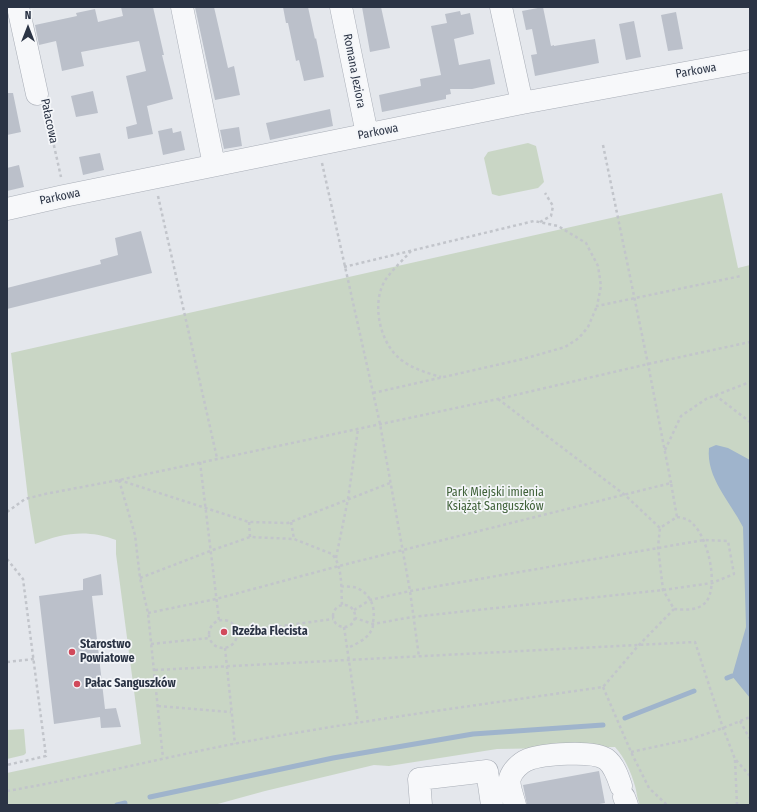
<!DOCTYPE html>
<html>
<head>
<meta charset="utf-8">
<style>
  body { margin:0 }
  #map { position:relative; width:757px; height:812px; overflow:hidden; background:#e4e7ec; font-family:"Fira Sans Condensed",sans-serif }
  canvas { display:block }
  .frame { position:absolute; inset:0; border:8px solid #2b3445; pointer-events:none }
  .north { position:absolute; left:8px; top:8px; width:40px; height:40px; -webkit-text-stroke:3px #f4f6f9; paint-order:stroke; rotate:0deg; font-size:11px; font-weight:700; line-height:16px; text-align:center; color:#2b3445 }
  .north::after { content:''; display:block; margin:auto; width:14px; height:18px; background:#2b3445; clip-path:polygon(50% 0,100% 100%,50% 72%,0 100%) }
</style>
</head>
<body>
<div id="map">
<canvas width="757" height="812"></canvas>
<div class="frame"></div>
<div class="north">N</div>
</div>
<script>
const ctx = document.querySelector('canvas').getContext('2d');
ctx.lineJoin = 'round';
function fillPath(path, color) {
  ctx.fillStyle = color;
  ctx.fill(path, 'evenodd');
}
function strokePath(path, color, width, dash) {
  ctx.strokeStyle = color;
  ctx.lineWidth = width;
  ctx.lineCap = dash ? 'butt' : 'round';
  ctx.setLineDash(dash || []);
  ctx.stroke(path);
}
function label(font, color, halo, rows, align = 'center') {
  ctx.font = font + ' "Fira Sans Condensed",sans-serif';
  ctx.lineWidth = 3.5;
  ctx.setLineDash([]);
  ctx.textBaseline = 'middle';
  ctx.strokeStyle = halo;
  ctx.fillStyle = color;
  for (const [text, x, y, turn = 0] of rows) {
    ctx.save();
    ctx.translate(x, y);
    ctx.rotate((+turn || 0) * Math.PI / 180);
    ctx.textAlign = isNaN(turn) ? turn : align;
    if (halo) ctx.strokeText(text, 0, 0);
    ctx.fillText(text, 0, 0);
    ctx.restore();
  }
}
fillPath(new Path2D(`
  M528,143L536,146L544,182L538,188L499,196L492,194L484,158L488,152Z
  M722,193L738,268L750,265V805H640C637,799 637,793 635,786C631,772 625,758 615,747L497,749L389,766L374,765L265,791L214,805H7V773L141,744L116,554V540C87,529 63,533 35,544L29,507L11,353Z
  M24,729L26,753L24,755L7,759V730Z`), '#c9d6c5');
fillPath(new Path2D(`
  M716,445L728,448L750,460V698L732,676L746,627L743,527C730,501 706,478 709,448Z`), '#9fb4cc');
strokePath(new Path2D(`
  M727,678L732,676
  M625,718L694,691
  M150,797L333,758L473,734L603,725
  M117,805L125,803`), '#9fb4cc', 5);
fillPath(new Path2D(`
  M121,7H153L164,55H162L173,99L147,106L153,134L128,139L126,127L137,124L126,76L146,71L139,41L81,52L84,66L62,71L56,41L39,45L35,25L77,16L76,13L95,9L98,22L123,16Z
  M195,7H214L228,68L234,66L240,95L215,100Z
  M283,7H308L315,39L316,38L324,77L304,81L299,60L296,61L288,23H286Z
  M362,7H381L390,48L370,52Z
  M543,7L551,46L554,45V46L595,39L599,63L535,76L531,55L537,54L532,29L526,30L522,11Z
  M460,11L461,15L470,13L474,34L454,39L459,65L490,59L495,84L472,89H450L451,94L446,95V99L382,112L379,95L421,86L420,79L441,75L431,26L447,23L445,14Z
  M676,12L683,49L668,51L661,15Z
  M634,21L641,57L626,60L619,24Z
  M93,91L98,113L76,117L71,96Z
  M7,93H13L21,132L7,135Z
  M330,109L333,126L270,140L266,123Z
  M239,127L242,146L224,149L220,130Z
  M172,128L173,133L181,131L185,150L163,155L158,131Z
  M100,153L104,170L83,175L79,157Z
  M19,165L24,187L7,191V168Z
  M141,231L152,273L7,309V288L101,264L100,260L118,255L115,238Z
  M101,574L103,595L92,596L105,709L116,708L121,727L101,728L100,717L54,724L39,596L83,590V579Z
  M599,771L605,803L593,805H527L523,785Z`), '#bbc0ca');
const minor = new Path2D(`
  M18,7L37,94
  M182,7L214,165
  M341,7L367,134
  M501,7L522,103
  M7,209L64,196L522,103L750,61
  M624,797L627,805
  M421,805L419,779L487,771L492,805
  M515,805C513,797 508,785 510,778C512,771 520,763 527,760C542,754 592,750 606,759C614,765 618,777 621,786`);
strokePath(minor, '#a9aeb7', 23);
strokePath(new Path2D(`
  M46,110L61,177
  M603,145L648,364L671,483
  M322,163L380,424L410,591L419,657
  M158,196L217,458
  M540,222L551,216L553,206L545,193
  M411,251C403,260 393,269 386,279C371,301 379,341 399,358C410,368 427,373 441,377
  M344,267L534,221L558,226L586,243L598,266L601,286L597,306L741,276
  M373,393L523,359L565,347L579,338L588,327L597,306
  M715,395L750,422
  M498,399L625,495L660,528
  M665,450L681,416L706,399L750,382
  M200,462L219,620
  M119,480L249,522L288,523L390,483
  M119,480L135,535L140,578L148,613L163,758
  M7,512L25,499L45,494L119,480L498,399L648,364L750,342
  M677,517C683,518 689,519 693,524C708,538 719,585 706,602C698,611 685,610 674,609L663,590L658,547L660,528Z
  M249,522L250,537
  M291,522L294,539
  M336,558L348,499L358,429
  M7,559L23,579L46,756L7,765
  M140,578L210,551L250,537L294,539L332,554C343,566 341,589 342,605
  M341,586C346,587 352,586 357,588C371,594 376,608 373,622C373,625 373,629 371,631C367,639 356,644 348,648
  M333 616a11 11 0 1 1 22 0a11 11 0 1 1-22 0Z
  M354,610L370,600L410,591L704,540L728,541L734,574L712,583L663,590L412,617L373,624L355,618
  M148,613L216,599L339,566L671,483L677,517
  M209 634a14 14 0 1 1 28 0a14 14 0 1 1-28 0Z
  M344,627L358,722
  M237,632L333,619
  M151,644L209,638
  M225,648L235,744
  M7,662L34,659
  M155,670L695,642L723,728L735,759L750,776
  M603,687L631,752L649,788L667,805
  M158,706L231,712
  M740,721L750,739
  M631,752L691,739L723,728L750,717
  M735,760L737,805
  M7,791C83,778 157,759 233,744C356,721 479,705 603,687L638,646L674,609`), '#c2c5cb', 2.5, [3, 3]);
strokePath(minor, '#f7f8fa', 22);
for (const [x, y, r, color] of [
  [224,632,4,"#d1495b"],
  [72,652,4,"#d1495b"],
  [77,684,4,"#d1495b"]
]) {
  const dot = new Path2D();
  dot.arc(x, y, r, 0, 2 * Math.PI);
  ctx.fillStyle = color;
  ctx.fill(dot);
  strokePath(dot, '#f4f6f9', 1.5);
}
label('12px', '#2b3445', '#f4f6f9', [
  ["Romana Jeziora",354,71,79],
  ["Parkowa",696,71,-10],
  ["Pałacowa",49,121,78],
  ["Parkowa",378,132,-11],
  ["Parkowa",60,197,-12]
]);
label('12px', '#3f6138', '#f4f6f9', [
  ["Park Miejski imienia",495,493],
  ["Książąt Sanguszków",495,507]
]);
label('bold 12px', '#2b3445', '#f4f6f9', [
  ["Rzeźba Flecista",232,632],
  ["Starostwo",80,645],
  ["Powiatowe",80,659],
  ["Pałac Sanguszków",85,684]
], 'left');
</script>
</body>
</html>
